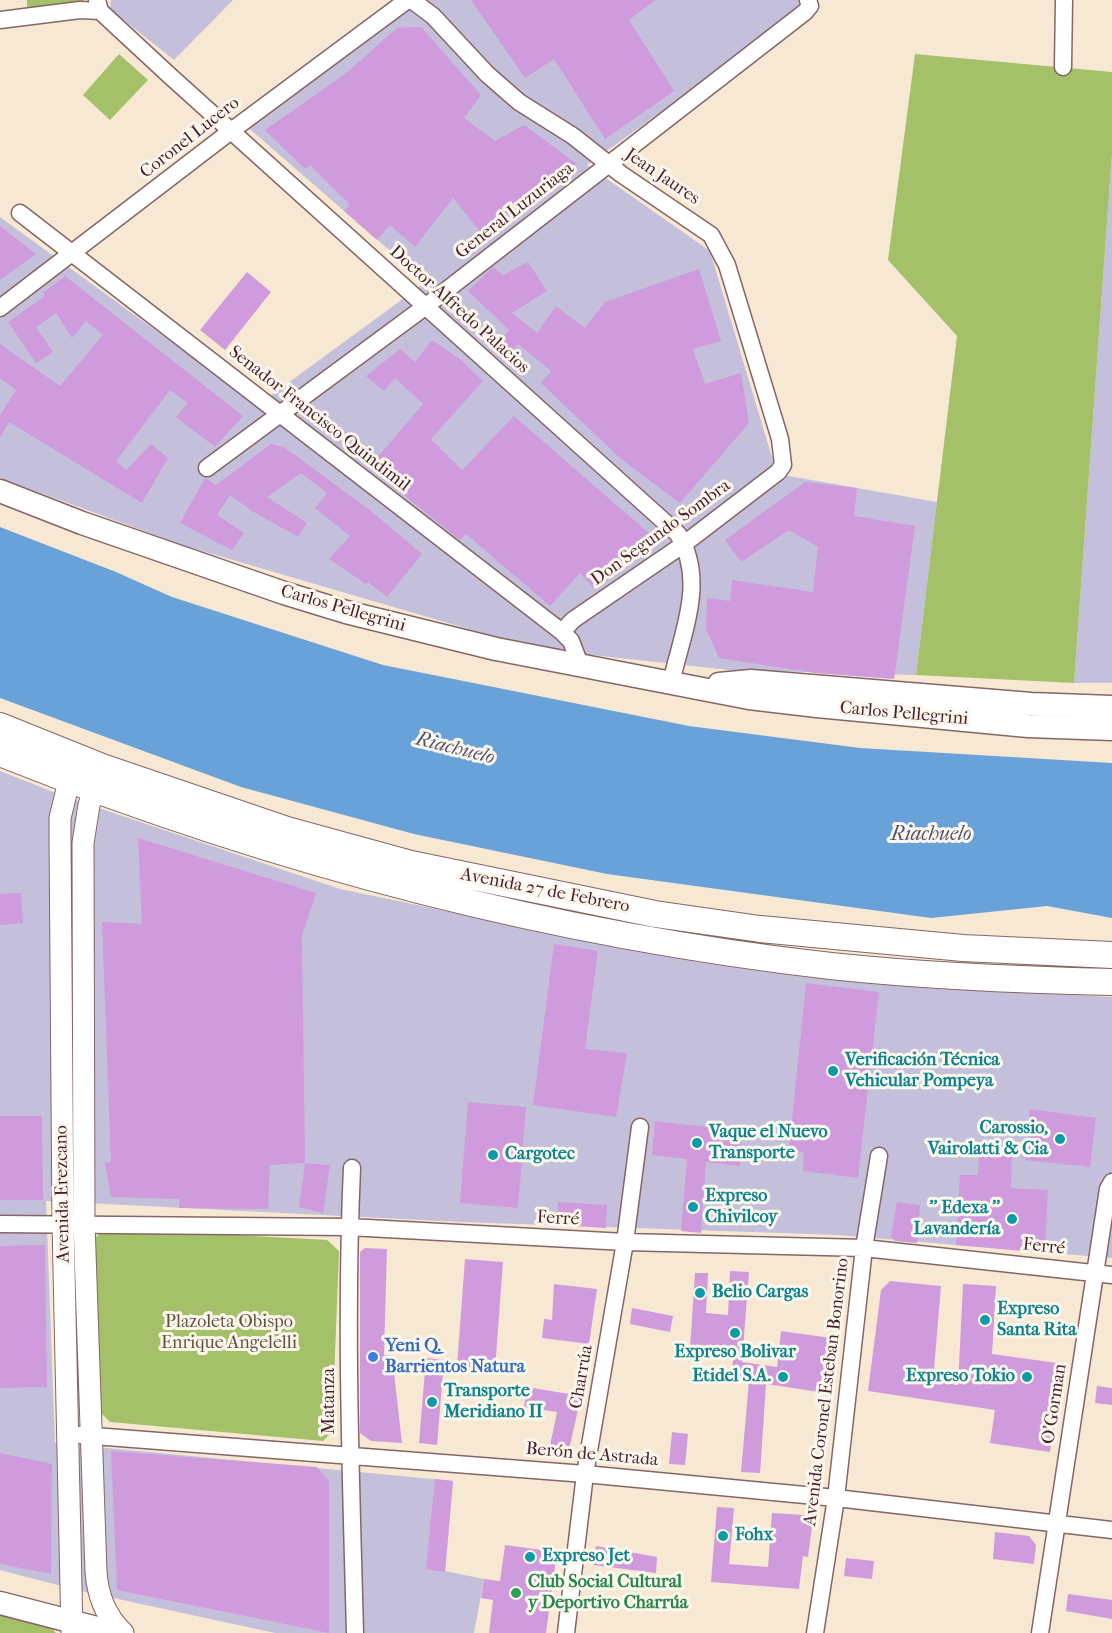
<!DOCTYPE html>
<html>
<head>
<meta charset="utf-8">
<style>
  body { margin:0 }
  canvas { display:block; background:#f6e8d2 }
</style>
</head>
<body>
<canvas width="1112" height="1633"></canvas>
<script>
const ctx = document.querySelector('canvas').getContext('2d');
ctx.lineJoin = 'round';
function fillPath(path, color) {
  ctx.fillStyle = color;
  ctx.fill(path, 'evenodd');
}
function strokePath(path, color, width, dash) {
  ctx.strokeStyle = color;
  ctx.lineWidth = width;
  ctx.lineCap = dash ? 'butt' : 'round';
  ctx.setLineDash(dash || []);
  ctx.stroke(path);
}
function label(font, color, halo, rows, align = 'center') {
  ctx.font = font + ' "IM FELL French Canon",serif';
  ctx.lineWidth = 6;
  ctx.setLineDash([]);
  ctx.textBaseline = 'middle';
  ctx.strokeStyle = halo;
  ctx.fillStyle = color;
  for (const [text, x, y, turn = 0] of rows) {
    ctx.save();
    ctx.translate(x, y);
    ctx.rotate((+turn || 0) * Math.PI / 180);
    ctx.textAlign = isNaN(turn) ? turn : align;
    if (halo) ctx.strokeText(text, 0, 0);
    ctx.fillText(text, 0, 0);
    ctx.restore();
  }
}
fillPath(new Path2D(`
  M111,0H233L174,60L110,9Z
  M396,0H798L806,8L587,165L710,251L777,474L937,502L916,675L729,670L537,649L185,546L0,478V217L258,405L426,282L244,124Z
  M1112,153V683H1074Z
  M0,771L66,797L340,889L639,951L905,985L1112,997V1258L838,1235L461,1222L46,1201L55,1443L453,1481L445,1571L484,1579L474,1633H275L81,1591L0,1570Z`), '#c4c0db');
fillPath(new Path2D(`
  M27,0H85L66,7L27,8Z
  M119,54L148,80L110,120L83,95Z
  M915,54L1112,72V153L1074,683L916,675L957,336L888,260Z
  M106,1228L327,1240L339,1251L332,1432L323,1441L110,1422L98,1410L94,1239Z
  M0,1610L47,1623L56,1633H0Z`), '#a4c169');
fillPath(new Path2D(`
  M0,527L116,572L172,597L383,665L689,726L860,748L1112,763V918L1047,906L931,918L607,874L414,834L241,787L0,698Z`), '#69a2d8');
fillPath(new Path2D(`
  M471,0H655L629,20L674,91L605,139L554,59L525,78Z
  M421,27L481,95L464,118L495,141L524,125L577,164L481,233L453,198L415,247L390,225L377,240L344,211L350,205L310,165L305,169L265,130L345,74L397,28Z
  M0,226L36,254L0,280Z
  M528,262L547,291L512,313L537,333L556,306L585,328L605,302L699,269L721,341L693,349L705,384L741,373L749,423L680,503L621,459L541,383L551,371L518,344L510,355L497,344L509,330L468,291L493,267L503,275Z
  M247,272L271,292L225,350L200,330Z
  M65,276L243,416L215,447L176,417L188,403L170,390L116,461L126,470L151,444L168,458L142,503L9,422L0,437V415L16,390L0,378V344L60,386L103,335L86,321L72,338L56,313L36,327L53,352L36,363L8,322L45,296L43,293Z
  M432,340L461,360L483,381L431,439L462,470L514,416L651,535L646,551L593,588L580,573L550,606L466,534L460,540L369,467L423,404L395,378L384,391L366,376L400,349L415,362Z
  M271,444L284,447L371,511L422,554L387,597L368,582L366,584L329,559L350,536L315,508L327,493L301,473L267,497L307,523L298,537L252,511L230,495L217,515L244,533L232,550L180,523L205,478L216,485Z
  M805,482L857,488L854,516L915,526L894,679L815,673L719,658L706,629L707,598L730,601L732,580L813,592L818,547L789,530L741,562L725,540Z
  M138,838L316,893L302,935L305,1163L270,1165L268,1209L179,1208L180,1199L111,1197L105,1163L111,1162L102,922L142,924Z
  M21,893L23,923L0,925V894Z
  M554,944L598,951L585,1049L627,1053L616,1117L533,1105Z
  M806,983L879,992L858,1178L803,1171L804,1152L789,1150Z
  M468,1102L526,1107L518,1208L460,1203Z
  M1030,1109L1096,1118L1090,1167L1025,1160Z
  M0,1116H42L43,1200H0Z
  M655,1121L742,1131L740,1166L706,1162L701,1233L681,1231L687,1159L652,1155Z
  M979,1155L1012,1156L1011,1188L1048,1190L1045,1253L956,1245L960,1175H978Z
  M305,1163L330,1165L323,1213L299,1207Z
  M558,1202L607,1205L606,1228L557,1225Z
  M897,1202L920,1205L917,1243L895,1241L891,1236Z
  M45,1245L47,1387L0,1388V1246Z
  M365,1248L387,1249L384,1355L392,1356L402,1443L371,1441L360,1433V1252Z
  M465,1259L503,1262L495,1369L457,1366Z
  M730,1271L749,1272L742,1362L777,1367L781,1331L838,1339L832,1394L766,1384L760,1473L741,1472L749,1381L732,1378L733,1360L725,1359V1351L690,1348L695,1273H708L706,1313L728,1315Z
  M890,1281L941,1286L933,1381L958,1385L963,1284L996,1286L992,1354L1064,1364L1050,1452L990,1443L995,1410L868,1391L881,1290Z
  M554,1284L597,1289L589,1344L542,1338L544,1319L552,1320Z
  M632,1308L673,1316L670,1332L630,1324Z
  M426,1358L444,1360L437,1445L419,1443Z
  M1097,1386L1112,1388V1405L1095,1403Z
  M527,1387L581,1396L567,1459L548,1455L557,1412L524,1407Z
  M672,1432L688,1434L685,1465L669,1464Z
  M111,1451L317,1467L329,1481V1633L117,1590Z
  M0,1453L52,1464L51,1574L0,1564Z
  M435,1479L453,1481L445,1572L426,1569Z
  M717,1507L734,1508L729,1564L768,1567L772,1513L805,1515L812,1527L808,1557L803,1556L799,1589L711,1582Z
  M995,1532L1029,1536L1036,1545L1034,1564L993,1559Z
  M505,1545L557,1552L546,1633H489L493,1600L481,1598L484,1579L500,1581Z
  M596,1546L657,1557L656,1573L593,1565Z
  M846,1558L874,1561L872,1579L844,1576Z
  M1068,1594L1112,1600V1619L1066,1611Z`), '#cf9bdd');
const minor = new Path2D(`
  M97,0L100,11L169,75L678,534C707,581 682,633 671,683
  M405,0L413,1L433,16L487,74L519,102L573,136L621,174L711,235L727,265L780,439L783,465L778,472L684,544L573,620L562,632
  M0,20L80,10L100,11
  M1063,67L1064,0
  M20,213L562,632L571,641L581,667
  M0,308L231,131L406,1
  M207,468L426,306L805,12L810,6L808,0
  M352,1168C345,1323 351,1478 355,1633
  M0,1224L349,1227L625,1242L864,1248L1112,1275
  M68,1434L585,1474L836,1498L1112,1530
  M566,1633L585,1474L625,1242L640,1127
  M815,1633L836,1498L864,1248L879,1156
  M1040,1633L1108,1189L1112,1182`);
const tertiary = new Path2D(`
  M99,774L89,805L83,843L84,1223L96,1572C98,1596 105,1615 123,1633
  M72,1633L63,1224L60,838V818L73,765`);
const secondary = new Path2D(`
  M0,491L82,523L284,593L346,612L496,649L749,698L817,706L1028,726L1112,729
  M719,684L751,681L1031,704L1112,707
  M0,1603L116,1633`);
const primary = new Path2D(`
  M0,726L102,767L287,830L411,864L655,914L760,929L963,948L1112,955
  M0,753C266,859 546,934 831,966C925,976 1018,980 1112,982`);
strokePath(minor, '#866565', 19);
strokePath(tertiary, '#866565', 23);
strokePath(secondary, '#866565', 25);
strokePath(primary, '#866565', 28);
strokePath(minor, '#fff', 16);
strokePath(tertiary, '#fff', 21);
strokePath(secondary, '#fff', 22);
strokePath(primary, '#fff', 26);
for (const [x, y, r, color] of [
  [833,1071,6,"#0f9aa8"],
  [1060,1139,6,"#0f9aa8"],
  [697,1143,6,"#0f9aa8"],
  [493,1155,6,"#0f9aa8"],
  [693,1207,6,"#0f9aa8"],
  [1012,1219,6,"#0f9aa8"],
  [700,1293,6,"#0f9aa8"],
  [985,1320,6,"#0f9aa8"],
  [735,1333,6,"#0f9aa8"],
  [373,1357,6,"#3f7fe0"],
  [783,1377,6,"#0f9aa8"],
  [1027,1377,6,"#0f9aa8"],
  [432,1402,6,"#0f9aa8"],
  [723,1536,6,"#0f9aa8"],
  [530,1557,6,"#0f9aa8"],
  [516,1593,6,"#2e9e5b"]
]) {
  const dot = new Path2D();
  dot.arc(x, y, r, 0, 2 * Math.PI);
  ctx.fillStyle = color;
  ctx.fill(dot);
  strokePath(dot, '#fbf7ec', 2);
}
label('18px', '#4a1f2b', '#fbf7ec', [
  ["Coronel Lucero",190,138,-38],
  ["Jean Jaures",662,177,34],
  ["General Luzuriaga",515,211,-38],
  ["Doctor Alfredo Palacios",459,310,42],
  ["Senador Francisco Quindimil",319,419,38],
  ["Don Segundo Sombra",661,533,-36],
  ["Carlos Pellegrini",343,609,16],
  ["Carlos Pellegrini",904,714,5],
  ["Avenida 27 de Febrero",545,891,11],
  ["Avenida Erezcano",63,1194,-91],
  ["Ferré",558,1219,3],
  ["Ferré",1044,1247,6],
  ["Charrúa",582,1377,-80],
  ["Avenida Coronel Esteban Bonorino",827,1392,-83],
  ["Matanza",330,1401,-90],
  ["O'Gorman",1055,1404,-81],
  ["Berón de Astrada",592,1455,5]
]);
label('bold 18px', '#0d838f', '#fbf7ec', [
  ["Verificación Técnica",845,1061],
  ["Vehicular Pompeya",845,1082],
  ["Carossio,",1048,1129,"right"],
  ["Vairolatti & Cia",1048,1150,"right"],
  ["Vaque el Nuevo",709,1133],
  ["Transporte",709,1154],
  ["Cargotec",505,1155],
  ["Expreso",705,1197],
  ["Chivilcoy",705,1218],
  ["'' Edexa ''",1000,1209,"right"],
  ["Lavandería",1000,1230,"right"],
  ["Belio Cargas",712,1293],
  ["Expreso",997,1310],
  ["Santa Rita",997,1331],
  ["Expreso Bolivar",735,1353,"center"],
  ["Etidel S.A.",771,1377,"right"],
  ["Expreso Tokio",1015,1377,"right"],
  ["Transporte",444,1392],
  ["Meridiano II",444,1413],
  ["Fohx",735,1536],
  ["Expreso Jet",542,1557]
], 'left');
label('18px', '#65503e', '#fbf7ec', [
  ["Plazoleta Obispo",229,1323],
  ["Enrique Angelelli",229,1344]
]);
label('bold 18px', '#366cbe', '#fbf7ec', [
  ["Yeni Q.",385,1347],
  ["Barrientos Natura",385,1368]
], 'left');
label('bold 18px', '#27864d', '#fbf7ec', [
  ["Club Social Cultural",528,1583],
  ["y Deportivo Charrúa",528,1604]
], 'left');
label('italic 20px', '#565370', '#fbf7ec', [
  ["Riachuelo",455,749,14],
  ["Riachuelo",931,835]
]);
</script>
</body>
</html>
